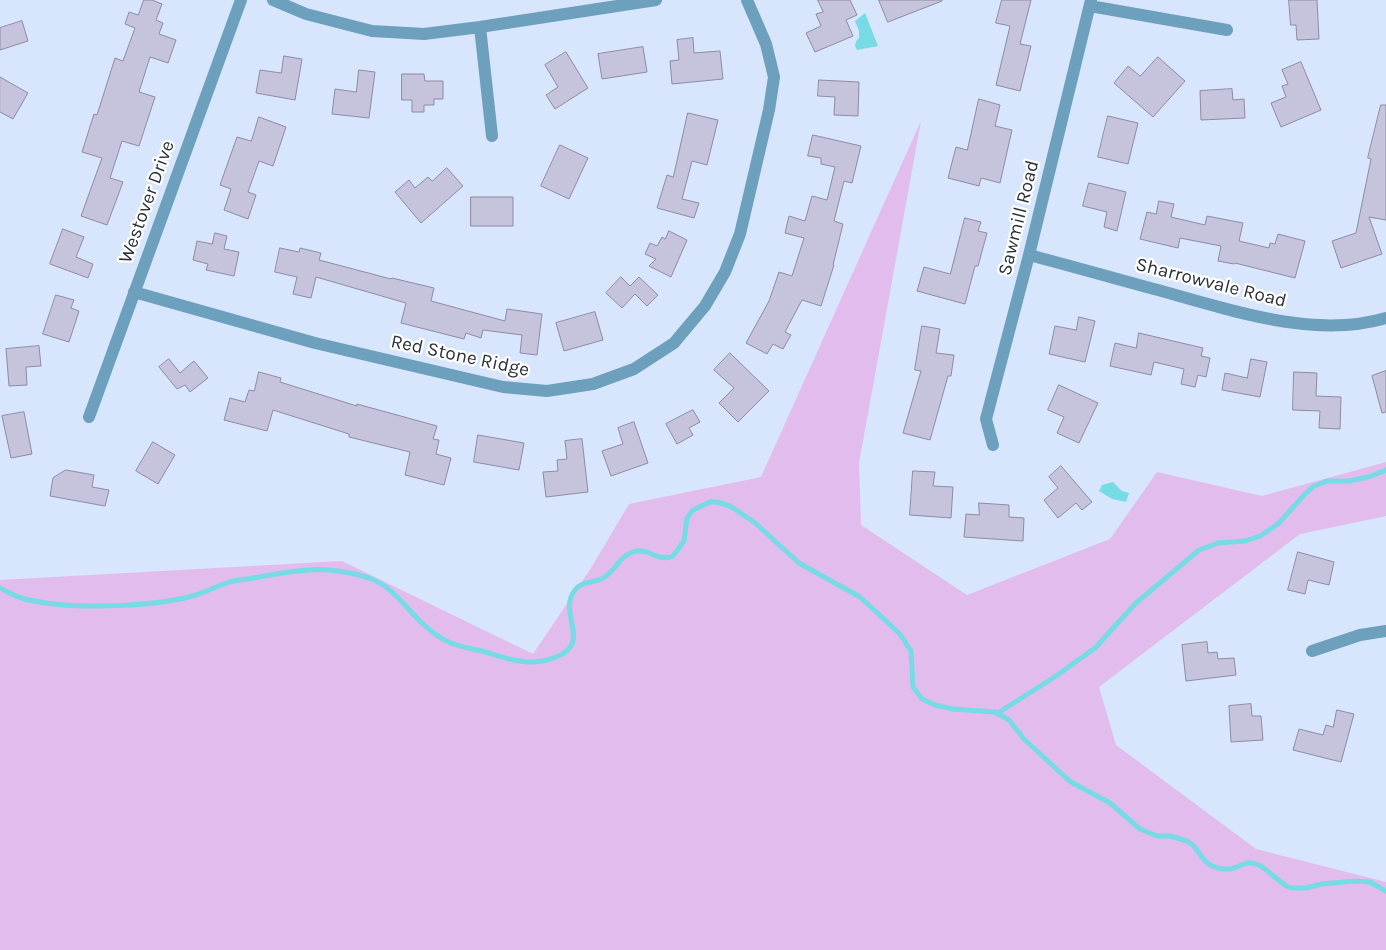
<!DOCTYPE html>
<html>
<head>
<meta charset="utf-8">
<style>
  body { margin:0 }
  canvas { display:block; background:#d7e5fd }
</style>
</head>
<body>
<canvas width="1386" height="950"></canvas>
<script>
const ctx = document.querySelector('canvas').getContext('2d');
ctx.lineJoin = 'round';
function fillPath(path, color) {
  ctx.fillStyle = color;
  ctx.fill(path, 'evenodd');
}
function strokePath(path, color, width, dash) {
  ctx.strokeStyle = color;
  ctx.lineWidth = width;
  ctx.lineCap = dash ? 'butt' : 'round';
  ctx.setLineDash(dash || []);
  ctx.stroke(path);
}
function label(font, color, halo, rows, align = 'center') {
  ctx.font = font + ' Karla,sans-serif';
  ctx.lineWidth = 4.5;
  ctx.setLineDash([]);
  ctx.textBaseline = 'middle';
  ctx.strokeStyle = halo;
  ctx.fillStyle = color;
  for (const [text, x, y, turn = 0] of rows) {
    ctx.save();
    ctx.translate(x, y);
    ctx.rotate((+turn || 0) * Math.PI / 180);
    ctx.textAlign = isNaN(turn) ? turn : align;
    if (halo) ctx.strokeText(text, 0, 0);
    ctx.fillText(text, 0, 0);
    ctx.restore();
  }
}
fillPath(new Path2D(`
  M921,121L859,463L861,525L967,595L1110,539L1157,472L1262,496L1386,462V516L1300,534L1099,687L1116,745L1256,849L1386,882V950H0V525V580L342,561L533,654L591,568L629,504L761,477Z`), '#e2bced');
fillPath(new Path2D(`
  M865,13L878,46L857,50L855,46L856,41L859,38V31L855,21Z
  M1113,482L1122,491L1129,493L1126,502L1112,499L1099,491L1102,485Z`), '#76dbe5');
strokePath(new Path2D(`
  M0,588C8,592 16,597 25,599C68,610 147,607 189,597C202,594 213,588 226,583C234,580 244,580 253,578C297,570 324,564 369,578C392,586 405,607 422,623C431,631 440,639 451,643C461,647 472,649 482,651C503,657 524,666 547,660C599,646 555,615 575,590C582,580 594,584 603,578C615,571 621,554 636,551C649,548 659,563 673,556L684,541L687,518L693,510L710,502H717L730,506L754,522L799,563L860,597L900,634L911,651L913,687L922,699L935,705L953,709L995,712L1009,720L1024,739L1063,775L1071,782L1110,803L1140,829L1157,836H1170L1187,841L1193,845L1205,861L1212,866L1221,869H1231L1247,863H1253L1261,866L1286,886L1292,888H1306L1322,884L1355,881L1370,882L1386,891
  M998,713L1056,676L1095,648L1136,603L1199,550L1218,543L1245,541L1260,536L1278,524L1305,494L1314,486L1327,481H1349L1368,477L1386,470`), '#76dbe5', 5);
const building = new Path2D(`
  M144,0H152L162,4L156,20L163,23L159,34L176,40L168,63L150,57L139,92L155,97L139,146L122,141L110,178L123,182L107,225L81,216L102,158L82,152L94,114L97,115L115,58L123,61L135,28L125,24L129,12L138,15Z
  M818,0H850L857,15L846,20L853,36L815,52L806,33L821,26L816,14L823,12Z
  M879,0H942V1L888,22Z
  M1002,0H1031L1020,44L1031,46L1020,91L996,85L1010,26L996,23Z
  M1289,0H1317L1319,39L1297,40L1296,25H1291Z
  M22,21L28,41L0,50V28Z
  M693,38L694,53L720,51L723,79L672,84L670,61L679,60L677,40Z
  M643,47L647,72L602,79L598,54Z
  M566,52L588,88L555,109L546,95L558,87L545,65Z
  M284,56L302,59L295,100L256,93L260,70L281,73Z
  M1158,57L1185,81L1153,117L1114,83L1128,66L1140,76Z
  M1301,62L1321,110L1281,127L1271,103L1286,97L1282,86L1288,84L1282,70Z
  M359,70L375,72L369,118L332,114L335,89L356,92Z
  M402,74H424L425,81H443V99H434V105H424V112H412V100H402Z
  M0,77L28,93L13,119L0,112Z
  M819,80L859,82L858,116L834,115L835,97L818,96Z
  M1232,89L1233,100L1244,99L1245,118L1201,120L1200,91Z
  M979,99L1000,105L995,126L1012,130L1000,183L981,178L979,186L948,178L956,147L967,150Z
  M1381,105H1386V220L1369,217L1382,254L1341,268L1332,241L1356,233L1371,159L1368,158Z
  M688,113L718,120L707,165L692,161L682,199L699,203L694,218L657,208L667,175L673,177Z
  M1108,116L1138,123L1128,164L1098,157Z
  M259,117L286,127L273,166L259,161L248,192L256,195L248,219L224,210L231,189L220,185L237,137L251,141Z
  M813,135L861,146L852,183L844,181L834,221L843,224L833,265H834L821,306L802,300L785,332L791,335L783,349L773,344L767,354L746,343L769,301L779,272L792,276L804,238L785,233L789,216L805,221L812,196L827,200L835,167L821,164V158L808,156Z
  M560,145L588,158L569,199L541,186Z
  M447,168L463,186L421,223L395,192L409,180L415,188L428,177L432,181Z
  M1089,183L1126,192L1117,231L1104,227L1107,212L1083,206Z
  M471,197H513V226H471Z
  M1159,201L1174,204L1171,217L1205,225L1207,216L1243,223L1239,241L1269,248L1270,243L1275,244L1278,234L1305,241L1295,278L1235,263L1234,264L1218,261L1221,246L1180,238L1178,248L1140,239L1147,212L1156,214Z
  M965,218L981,222L978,231L987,233L978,266H975L965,304L917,291L924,267L950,274Z
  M63,229L84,237L76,257L93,264L88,278L50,264Z
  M669,231L687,240L671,277L649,266L656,259L645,254L650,243L657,246L662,237L665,239Z
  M215,233L227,236L224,249L239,252L234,276L206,270L208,264L193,260L197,241L212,244Z
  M280,248L299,252L300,248L321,253L319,260L391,279L392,278L434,288L431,301L505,321L507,309L542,314L537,355L520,353L522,335L483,330L481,338L466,333L464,339L401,323L406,303L316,277L311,298L293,294L297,277L275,272Z
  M621,277L630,286L639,277L658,295L647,306L635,294L622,308L606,293Z
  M56,295L74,300L71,308L79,311L69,342L43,334Z
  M595,312L603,340L564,351L556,323Z
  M1079,317L1095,321L1085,362L1049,354L1055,326L1076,330Z
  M922,326L940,329L936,353L954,355L951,376H948L930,440L903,433L921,371L915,370Z
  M1139,333L1203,348L1201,356L1210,358L1206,377L1198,375L1195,387L1181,384L1184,369L1154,362L1151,375L1110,366L1115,343L1136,348Z
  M39,346L41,366L26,367L27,385L9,386L6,349Z
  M730,353L769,391L738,422L719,403L734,388L714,370Z
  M169,359L180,373L194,361L208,378L190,392L185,385L177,389L159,367Z
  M1251,359L1267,362L1260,397L1222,390L1225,373L1247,378Z
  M1386,371V412L1382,413L1372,376Z
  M259,372L281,378L280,382L357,406V404L437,426L433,439L439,440L436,454L451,458L444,485L405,475L410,452L349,437V434L273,410L267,431L224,420L230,398L245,402L249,390L254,391Z
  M1294,372L1317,373L1316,396L1341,397L1340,429L1319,428L1320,411L1293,410Z
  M1059,385L1098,403L1079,443L1057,433L1064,417L1048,410Z
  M693,410L700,422L689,428L693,435L677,444L666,424Z
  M24,412L32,454L11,458L2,416Z
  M634,422L648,463L611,476L602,451L623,444L618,428Z
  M478,435L524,443L519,470L474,462Z
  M582,439L588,492L546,497L543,472L558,471L557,460L567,459L565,441Z
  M153,442L175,455L158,484L136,471Z
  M1061,466L1092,502L1082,510L1076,503L1058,518L1044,500L1058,488L1049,477Z
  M66,470L94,475L92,487L109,490L105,506L50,496L53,478Z
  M913,471L935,472L933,486L953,487L951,518L910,515Z
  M979,503L1009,505V517L1024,518L1023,541L964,537L966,514L979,515Z
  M1298,552L1334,562L1329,585L1308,580L1305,594L1288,590Z
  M1207,642L1208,653L1217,652L1218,659L1234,658L1236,675L1186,681L1182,645Z
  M1251,704L1252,716H1261L1263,740L1231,742L1229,706Z
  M1337,710L1354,714L1341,762L1293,750L1299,729L1323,735L1326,725L1333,727Z`);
fillPath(building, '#c6c3dd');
strokePath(building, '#8e8ba3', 1);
strokePath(new Path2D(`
  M273,0L306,14L372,31L424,34L480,27L656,0
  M1090,6L1227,30
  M480,27L492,136
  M1029,255C1075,267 1120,280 1165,292C1233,311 1316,339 1386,318
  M134,292L315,343L503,387L547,391L593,384L634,369L674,343L705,306L725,272L740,234L769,110L774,77L766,44L747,0
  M89,417L241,0
  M993,445L986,419L1029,255L1091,0
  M1312,651L1360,635L1386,631`), '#6ca0bd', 12);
label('19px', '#2c313b', '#fff', [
  ["Westover Drive",147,202,-70],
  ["Sawmill Road",1019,218,-76],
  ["Sharrowvale Road",1211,283,14],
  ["Red Stone Ridge",460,356,12]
]);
</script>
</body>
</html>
